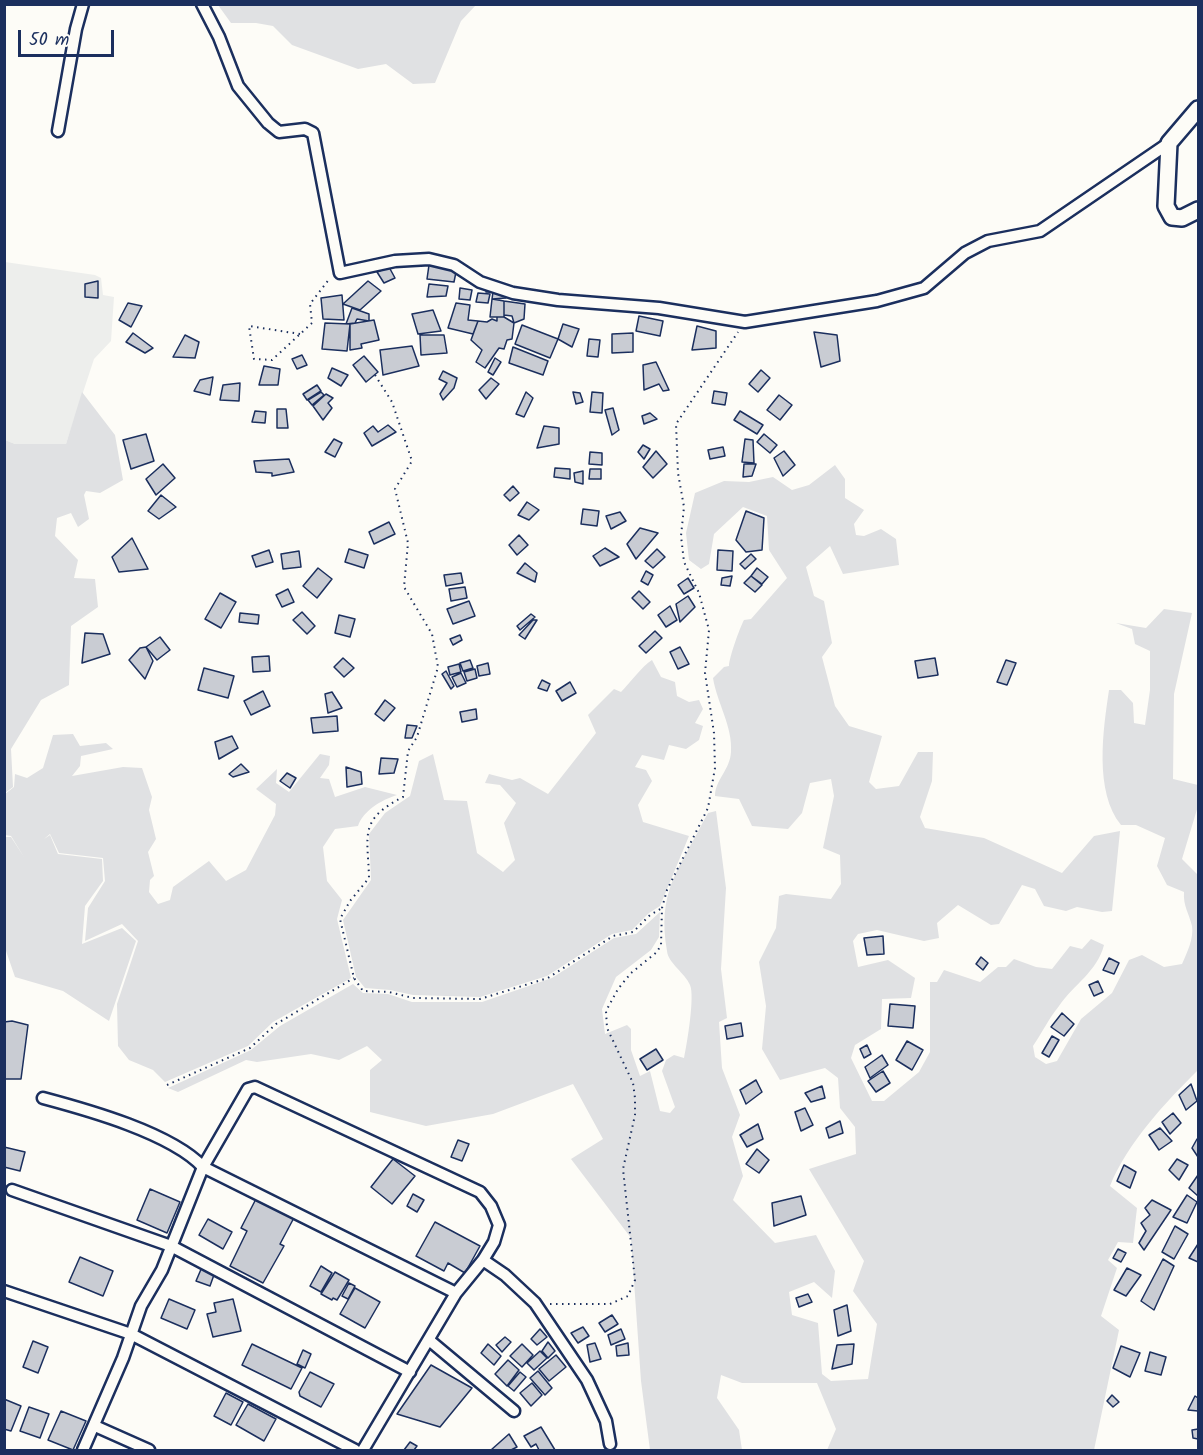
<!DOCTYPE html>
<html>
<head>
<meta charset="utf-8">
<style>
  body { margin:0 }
  #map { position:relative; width:1203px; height:1455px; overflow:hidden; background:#fdfcf7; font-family:Kalam,sans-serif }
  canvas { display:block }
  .frame { position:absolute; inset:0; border:6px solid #1b2f5e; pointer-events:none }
  .scale { position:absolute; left:18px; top:30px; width:96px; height:27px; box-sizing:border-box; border:3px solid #1b2f5e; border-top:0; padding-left:8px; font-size:18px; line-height:21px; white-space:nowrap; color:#1b2f5e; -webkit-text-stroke:4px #fdfcf7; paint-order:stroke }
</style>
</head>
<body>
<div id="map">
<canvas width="1203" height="1455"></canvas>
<div class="frame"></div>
<div class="scale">50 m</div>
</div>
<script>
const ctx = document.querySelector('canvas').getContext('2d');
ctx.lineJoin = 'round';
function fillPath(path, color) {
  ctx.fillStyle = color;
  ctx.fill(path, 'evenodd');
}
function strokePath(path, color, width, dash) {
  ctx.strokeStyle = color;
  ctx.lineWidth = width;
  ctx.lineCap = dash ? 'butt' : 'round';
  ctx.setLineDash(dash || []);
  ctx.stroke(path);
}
fillPath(new Path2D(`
  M5,262L95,275L101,278L103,295L114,297L111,341L94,359L66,444H15L5,440Z`), '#edeeec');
fillPath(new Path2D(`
  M218,5H476L461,21L435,83L413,84L386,64L358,69L292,45L273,26L256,23H231Z
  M82,392L115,435L123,480L100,493L86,491L84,495L89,519L78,527L71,513L57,518L55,536L78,560L74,578L95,579L98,607L71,626L69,685L41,700L11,749L13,787L5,793V440L15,444H66Z
  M835,465L845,479V498L864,510L854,524L856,535L864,536L881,529L896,539L899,565L843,574L830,546L806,567L814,596L824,601L832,643L822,657L835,706L849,726L882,736L869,782L876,789L899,786L918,752H933L932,781L920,817L925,828L984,838L1062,873L1094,836L1120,831L1112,911L1102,912L1077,907L1066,911L1044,906L1035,889L1022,885L999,924L991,925L958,905L937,923L939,938L924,941L877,930L858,934L853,941L858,967L888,960L915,978L911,998L882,999L881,1029L855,1045L851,1058L872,1101H884L919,1072L930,1052V982H937L944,970L980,982L998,967H1006L1014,959L1036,967L1052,969L1070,946L1082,949L1091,939L1104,945C1097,972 1074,984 1059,1006C1049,1018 1042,1033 1033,1046L1035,1057L1046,1064L1057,1061L1081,1019L1112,993L1129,960L1142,955L1164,967L1182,964C1187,953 1194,938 1192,926C1189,913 1183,906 1184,892L1167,885L1157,866L1165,838L1136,825H1121C1094,792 1103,730 1109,690H1121L1133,703L1134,723L1145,725L1150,690V651L1135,644L1132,629L1116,623L1146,628L1164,609L1192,613L1174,694L1173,779L1198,785V806L1182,859L1197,874L1198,870V1070C1165,1103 1128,1142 1110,1186L1137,1208L1133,1243L1118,1242L1108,1260L1117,1268L1101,1316L1119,1330L1094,1450H827L836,1429L817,1383H742L721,1375L717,1398L739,1430L742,1450H650L641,1381L631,1238L571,1159L603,1139L573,1084L493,1114L426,1126L370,1112V1070L382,1060L367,1046L339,1060L311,1054L257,1062L246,1060L178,1092L168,1088L251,1050L280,1026L353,984L363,993L388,994L412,1002H482L552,978L614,938L636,934L660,912L659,937L651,950L616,977L602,1009L605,1034L627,1025L631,1029V1050L640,1076L650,1071L660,1111L670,1113L675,1107L662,1071L666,1060L674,1055L684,1058C687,1044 695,996 690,985C685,973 668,963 667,951C657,892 678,871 703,822L708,813L716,811L726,888L721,969L727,1018L719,1022L722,1068L740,1115L732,1137L743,1176L733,1200L775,1243L816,1235L835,1271L832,1298L814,1282L789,1292L792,1315L818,1323L822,1374L831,1381L868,1379L877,1324L853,1291L864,1261L809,1169L856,1154L855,1127L840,1108L838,1078L825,1068L780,1080L762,1049L766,1006L759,962L776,928L779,896L786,894L831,899L841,884L840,855L823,848L834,796L831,779L810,783L802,813L788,829L752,826L739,799L715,796C715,780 730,770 731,752C733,727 717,703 713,678L724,667L729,666C729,658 740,627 744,620L751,619L787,578L769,550L767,516L743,507L714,534L709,564L701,569L689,560L686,533L695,493L724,481L749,482L773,477L792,490L809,485Z
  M652,660L661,677L675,682L677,696L689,702L699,700L703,709L695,723L703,726L699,740L686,749L669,745L664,760L642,755L635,767L646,770L652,781L638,805L643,822L689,836L660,906L649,913L632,930L612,934L547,976L480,997L413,995L390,990L365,988L356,977L343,920L371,880L369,834L385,813L410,796L419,761L433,754L444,800L467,801L477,853L503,872L515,860L504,823L516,803L500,785L485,783L489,774L512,780L520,778L548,794L596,733L588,715L614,689L621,692C630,683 642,666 652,660Z
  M73,734L80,746L106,743L113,749L81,756L80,766L72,776L123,767L142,768L152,797L149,810L156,839L148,852L154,876L150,880L149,892L158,904L170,900L173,887L209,861L226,881L246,870L275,815L276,804L256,789L277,769L276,783L289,792L320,754L330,756L329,765L320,778L329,779L335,797L365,787L397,795C381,800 363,811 358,826L335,829L323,847L327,881L342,900L337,919L351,978L273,1022L248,1046L165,1082L153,1070L129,1060L118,1046L117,1004L138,941L122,924L85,941L88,908L105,881L103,858L59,853L50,834L44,839L50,835L58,854L102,859L103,881L85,906L82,944L122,928L136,941L109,1021L63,991L15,977L5,948V837H11L24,857L11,836L5,835V794L14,787L15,774L27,778L43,768L53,735Z`), '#e0e1e3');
const building = new Path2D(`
  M429,265L457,267L454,282L427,279Z
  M389,267L395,278L384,283L377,272Z
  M98,281V298L85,297V284Z
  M368,281L381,291L360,310L343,304Z
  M429,284L448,286L446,296L427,297Z
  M487,286L508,294L506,298L492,299L493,292H486Z
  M460,288L472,290L470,300L459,299Z
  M478,293L490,294L488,303L476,302Z
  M342,295L344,320L323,319L321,298Z
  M492,299L504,301V317H490Z
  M504,301L525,304L524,319L514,323L512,316L504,315Z
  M128,303L142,306L131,327L119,320Z
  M456,303L470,305L468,320L478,321L473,334L448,328Z
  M352,308L369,314V321L357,319L355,323L346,324Z
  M433,310L441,331L418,334L412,314Z
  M639,316L663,321L660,336L636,331Z
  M497,317H504L514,323L512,339L507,340L504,349L499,348L485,368L476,362L482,350L471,340L478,321L487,322L492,319L497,321Z
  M374,320L379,340L361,344L362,348L350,350V324Z
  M325,323L350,324L347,351L322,349Z
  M563,324L579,329L572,347L558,339Z
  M522,325L558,339L550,358L515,344Z
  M697,326L716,331V348L692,350Z
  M814,332L837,335L840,361L821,367Z
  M133,333L153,348L145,353L126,342Z
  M633,333V352L612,353V334Z
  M185,335L199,342L195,358L173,357Z
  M420,335H444L447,353L421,355Z
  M589,339L600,340L598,357L587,356Z
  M412,346L419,366L383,375L380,350Z
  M513,347L548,361L543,375L509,363Z
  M302,355L307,365L297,369L292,359Z
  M364,356L378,372L366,382L353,365Z
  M495,358L501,362L493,375L488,372Z
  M656,362L669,390L663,391L659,384L644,390L643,365Z
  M264,366L280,369L278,385H259Z
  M332,368L348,375L341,386L328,378Z
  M761,370L770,378L758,392L749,384Z
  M443,371L457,378L454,388L443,400L440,394L447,383L439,379Z
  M213,377L210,395L194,391L200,380Z
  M491,378L499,384L486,399L479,390Z
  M240,383L239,401L220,400L223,385Z
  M317,385L321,391L307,400L303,394Z
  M714,391L727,393L725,405L712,403Z
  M321,392L324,395L312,405L308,400Z
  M526,392L533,398L524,417L516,414Z
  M573,392L580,393L583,402L576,404Z
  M592,392L603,393L602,413L590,412Z
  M326,394L333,398L328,403L332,408L323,420L313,406Z
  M779,395L792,405L780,420L767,410Z
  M613,408L619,430L612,435L605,410Z
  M277,409H286L288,428H277Z
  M255,411L266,412L265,423L252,422Z
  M740,411L763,425L757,434L734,420Z
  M650,413L657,419L644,424L642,416Z
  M388,425L396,432L372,446L364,433L373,426L378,432Z
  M544,426L559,428V444L537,448Z
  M146,434L154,461L131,469L123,440Z
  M764,434L777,445L770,453L757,442Z
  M334,439L342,443L335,457L325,452Z
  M745,439L753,440L754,463L742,462Z
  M643,445L650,449L644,459L638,452Z
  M723,447L725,456L710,459L708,450Z
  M656,451L667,464L653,478L643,467Z
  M784,451L795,465L783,476L774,458Z
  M590,452L602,453V465L589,464Z
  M289,459L294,472L272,476V473L256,472L254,461Z
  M163,464L175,478L156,495L146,479Z
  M744,464H756L752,476L743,477Z
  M555,468L570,469V479L554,477Z
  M590,469H601V479H589Z
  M583,471V484L575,482L574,473Z
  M513,486L519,493L510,501L504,495Z
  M161,495L176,507L159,519L148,511Z
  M527,502L539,510L529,520L518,515Z
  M583,509L599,511L597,526L581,524Z
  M746,511L764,518L762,550L746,552L736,540Z
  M620,512L626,521L611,529L606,516Z
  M389,522L395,534L374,544L369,532Z
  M640,528L658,533L636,559L627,544Z
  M519,535L528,545L517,555L509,545Z
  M132,538L148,569L119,572L112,557Z
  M605,548L619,557L600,566L593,556Z
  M349,549L368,555L364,568L345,562Z
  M657,549L665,557L653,568L645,561Z
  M269,550L273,562L256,567L252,556Z
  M718,550L733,551L732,571L717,570Z
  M299,551L301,567L283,569L281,554Z
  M751,554L756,559L745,569L740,564Z
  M525,563L537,573L535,582L517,573Z
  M318,568L332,579L317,598L303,586Z
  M757,568L768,577L762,584L751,576Z
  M646,571L653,575L648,585L641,581Z
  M461,573L463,583L446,586L444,575Z
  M732,576L730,586L721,585L722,578Z
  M751,576L762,585L755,592L744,583Z
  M688,578L694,588L684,594L678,585Z
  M465,587L467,598L451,601L449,589Z
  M288,589L294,602L282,607L276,595Z
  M639,591L650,602L643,609L632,598Z
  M220,593L236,602L221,628L205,619Z
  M688,596L695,607L680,622L676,604Z
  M469,601L475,616L453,624L447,609Z
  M670,606L677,620L666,627L658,615Z
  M302,612L315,626L307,634L293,620Z
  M240,613L259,615L258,624L239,622Z
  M531,614L535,617L520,630L517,626Z
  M339,615L355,619L350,637L335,633Z
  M533,620H537L525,639L519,635Z
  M655,631L662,638L646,653L639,646Z
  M85,633L103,634L110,654L82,663Z
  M460,635L462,640L453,645L450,639Z
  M160,637L170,650L157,660L146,647Z
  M146,647L153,661L145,679L129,660L140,648Z
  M680,647L689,664L678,669L670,652Z
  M269,656L270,671L253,672L252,657Z
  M343,658L354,668L344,677L334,667Z
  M935,658L938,675L918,678L915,661Z
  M470,660L473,668L463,671L460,663Z
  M1006,660L1016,663L1007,685L997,682Z
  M488,663L490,674L479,676L477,666Z
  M459,664L461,672L450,675L448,667Z
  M204,668L234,676L228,698L198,690Z
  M475,669L477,678L467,681L464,672Z
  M446,671L454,686L451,689L442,674Z
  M461,673L466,683L457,687L452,677Z
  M542,680L550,684L547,691L538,688Z
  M570,682L576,693L562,701L556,691Z
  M263,691L270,706L251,715L244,701Z
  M332,692L342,708L328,713L325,694Z
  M385,700L395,708L384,721L375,714Z
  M476,709L477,719L462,722L460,712Z
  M337,716L338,731L313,733L311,718Z
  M407,725L417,726L412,738H405Z
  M232,736L238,748L219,759L215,742Z
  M381,758L398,759L394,773L379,774Z
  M241,764L249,772L233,777L229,774Z
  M346,767L361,772L362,784L347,787Z
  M287,773L296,778L290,788L280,781Z
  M883,936L884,954L867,955L864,938Z
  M981,957L988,963L983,970L976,964Z
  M1109,958L1119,963L1114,974L1103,970Z
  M1098,981L1103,992L1094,996L1089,985Z
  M890,1004L915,1006L913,1028L888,1026Z
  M1062,1013L1074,1024L1064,1036L1051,1027Z
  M12,1021L28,1025L21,1079H4V1022Z
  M741,1023L743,1036L727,1039L725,1026Z
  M1052,1036L1059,1040L1049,1057L1042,1053Z
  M907,1041L923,1050L912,1070L896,1060Z
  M867,1045L871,1054L864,1058L860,1049Z
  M656,1049L663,1060L647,1070L640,1059Z
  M882,1055L888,1065L870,1078L865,1067Z
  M883,1071L890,1083L876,1092L868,1081Z
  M756,1080L762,1092L746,1104L740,1090Z
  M1191,1084L1197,1101L1186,1110L1179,1095Z
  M822,1086L825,1098L811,1102L805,1093Z
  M805,1108L813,1125L801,1131L795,1112Z
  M1173,1113L1181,1123L1170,1134L1162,1122Z
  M840,1121L843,1133L829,1138L826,1128Z
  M758,1124L763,1139L747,1147L740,1135Z
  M1160,1128L1172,1141L1159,1150L1149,1135Z
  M1197,1139L1198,1140V1157L1192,1148Z
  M458,1140L469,1144L462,1161L451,1157Z
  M4,1147L25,1152L20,1171L4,1167Z
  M757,1149L769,1160L759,1173L746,1164Z
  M393,1159L415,1176L392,1204L371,1187Z
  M1177,1159L1188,1165L1179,1180L1169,1170Z
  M1124,1165L1136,1172L1130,1188L1117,1181Z
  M1198,1175V1196L1189,1188Z
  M150,1189L180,1202L167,1233L137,1220Z
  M413,1194L424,1200L417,1212L407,1206Z
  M258,1195L296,1214L280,1244L284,1246L263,1283L230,1266L247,1231L241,1228Z
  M1187,1195L1197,1202L1187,1223L1173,1217Z
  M801,1196L806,1215L774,1226L772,1203Z
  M1152,1200L1171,1210L1144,1250L1139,1243L1146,1231L1141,1223L1150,1215L1145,1208Z
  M208,1219L232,1232L223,1249L199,1235Z
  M435,1222L480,1246L465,1273L448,1263L444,1271L416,1256Z
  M1175,1226L1188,1234L1174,1259L1162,1252Z
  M1198,1244V1262L1189,1258Z
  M1118,1249L1126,1253L1121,1262L1113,1258Z
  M80,1257L113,1271L103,1296L69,1282Z
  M1163,1259L1174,1266L1154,1310L1141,1301Z
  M321,1266L332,1273L321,1292L310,1286Z
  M202,1267L215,1272L210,1286L196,1281Z
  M1127,1268L1141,1275L1126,1296L1114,1290Z
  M335,1272L349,1280L337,1300L333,1298L332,1300L321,1294Z
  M349,1283L355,1286L348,1299L342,1296Z
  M355,1288L380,1302L365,1328L340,1314Z
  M808,1294L812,1302L799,1307L796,1298Z
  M169,1299L195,1310L187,1329L161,1318Z
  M233,1299L241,1331L213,1337L207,1314L216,1312L214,1303Z
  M847,1305L851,1331L838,1336L834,1310Z
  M612,1315L618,1324L605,1332L599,1323Z
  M583,1327L589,1336L578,1343L571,1333Z
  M540,1329L547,1337L537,1345L531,1339Z
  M621,1329L625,1339L611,1345L608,1335Z
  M505,1337L511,1342L502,1352L496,1345Z
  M33,1341L48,1347L38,1373L23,1367Z
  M548,1342L555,1351L548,1358L542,1351Z
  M595,1343L601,1359L590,1362L587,1345Z
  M628,1343L629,1355L617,1356L616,1346Z
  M252,1344L302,1368L291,1389L242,1365Z
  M488,1344L501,1356L494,1365L481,1353Z
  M522,1344L533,1355L522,1367L510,1356Z
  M854,1344L852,1364L832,1369L837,1345Z
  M1121,1346L1140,1353L1130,1377L1113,1368Z
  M303,1350L311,1354L305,1368L297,1364Z
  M540,1351L547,1358L534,1370L527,1363Z
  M1150,1352L1166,1357L1161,1375L1145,1371Z
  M556,1355L566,1367L549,1381L539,1369Z
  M508,1360L519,1370L507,1386L495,1374Z
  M431,1365L472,1388L440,1427L397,1414Z
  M538,1371L552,1388L545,1395L530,1378Z
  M310,1372L334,1384L321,1407L300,1396L299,1392Z
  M520,1372L526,1377L514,1391L508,1386Z
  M532,1383L542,1395L531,1406L520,1393Z
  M226,1393L243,1402L231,1425L214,1416Z
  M1112,1395L1119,1402L1113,1407L1107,1401Z
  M1195,1396L1198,1398V1411L1188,1410Z
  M4,1399L21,1406L11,1431L4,1429Z
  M248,1404L276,1419L264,1441L236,1425Z
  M29,1407L49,1414L40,1438L20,1431Z
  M61,1411L86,1421L73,1450L48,1440Z
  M541,1427L555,1450H539L536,1444L531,1447L524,1436Z
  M1198,1429V1439L1193,1438L1192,1430Z
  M509,1434L517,1447L511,1450H491Z
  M410,1442L417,1446L414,1450H404Z`);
fillPath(building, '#c9ccd3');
strokePath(building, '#1b2f5e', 1.5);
const minor = new Path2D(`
  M202,4L219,37L238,86L268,123L279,132L305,129L313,133L340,273L395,261L429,259L454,265L480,282L513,293L558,300L659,308L745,322L877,301L924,288L965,253L988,241L1040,231L1169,143
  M58,131L76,29L83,4
  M43,1098C88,1110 171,1133 203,1167L162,1270L141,1306L123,1358L83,1450
  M12,1190L171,1246L410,1372
  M483,1260L505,1275L535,1303L587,1380L606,1421L610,1444
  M4,1291L131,1334L355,1450
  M429,1340L514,1411
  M95,1426L149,1450
  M363,1450L456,1293L483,1260L494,1242L499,1225L491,1206L480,1192L255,1087L248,1089L203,1167L456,1293`);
const secondary = new Path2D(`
  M1198,109L1169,143L1166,206L1172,217L1182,218L1198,210`);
strokePath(minor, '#1b2f5e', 15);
strokePath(secondary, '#1b2f5e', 20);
strokePath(new Path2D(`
  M300,334L249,326L254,359L272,360L312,323L310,304L330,278
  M375,375L392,402L412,461L395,489L408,543L404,587L432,634L438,667L417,737L408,751L403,797C358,820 368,835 369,878L350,901L340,919L354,978L363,991L389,992L413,998L480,999L548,978L613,936L633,932L650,915L662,908
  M167,1085L250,1048L276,1024L354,978
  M550,1304H610L628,1296L635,1280L623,1169L635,1115V1098L633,1083L607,1028L606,1011L618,989L631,973L657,952L661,945L662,908L667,890L708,808L715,768L714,733L705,673L709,630L699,593L684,562L681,536L684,507L678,473L676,424L738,332`), '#1b2f5e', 2, [1.5, 4.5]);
strokePath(minor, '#fdfcf7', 10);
strokePath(secondary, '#fdfcf7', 15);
</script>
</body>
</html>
